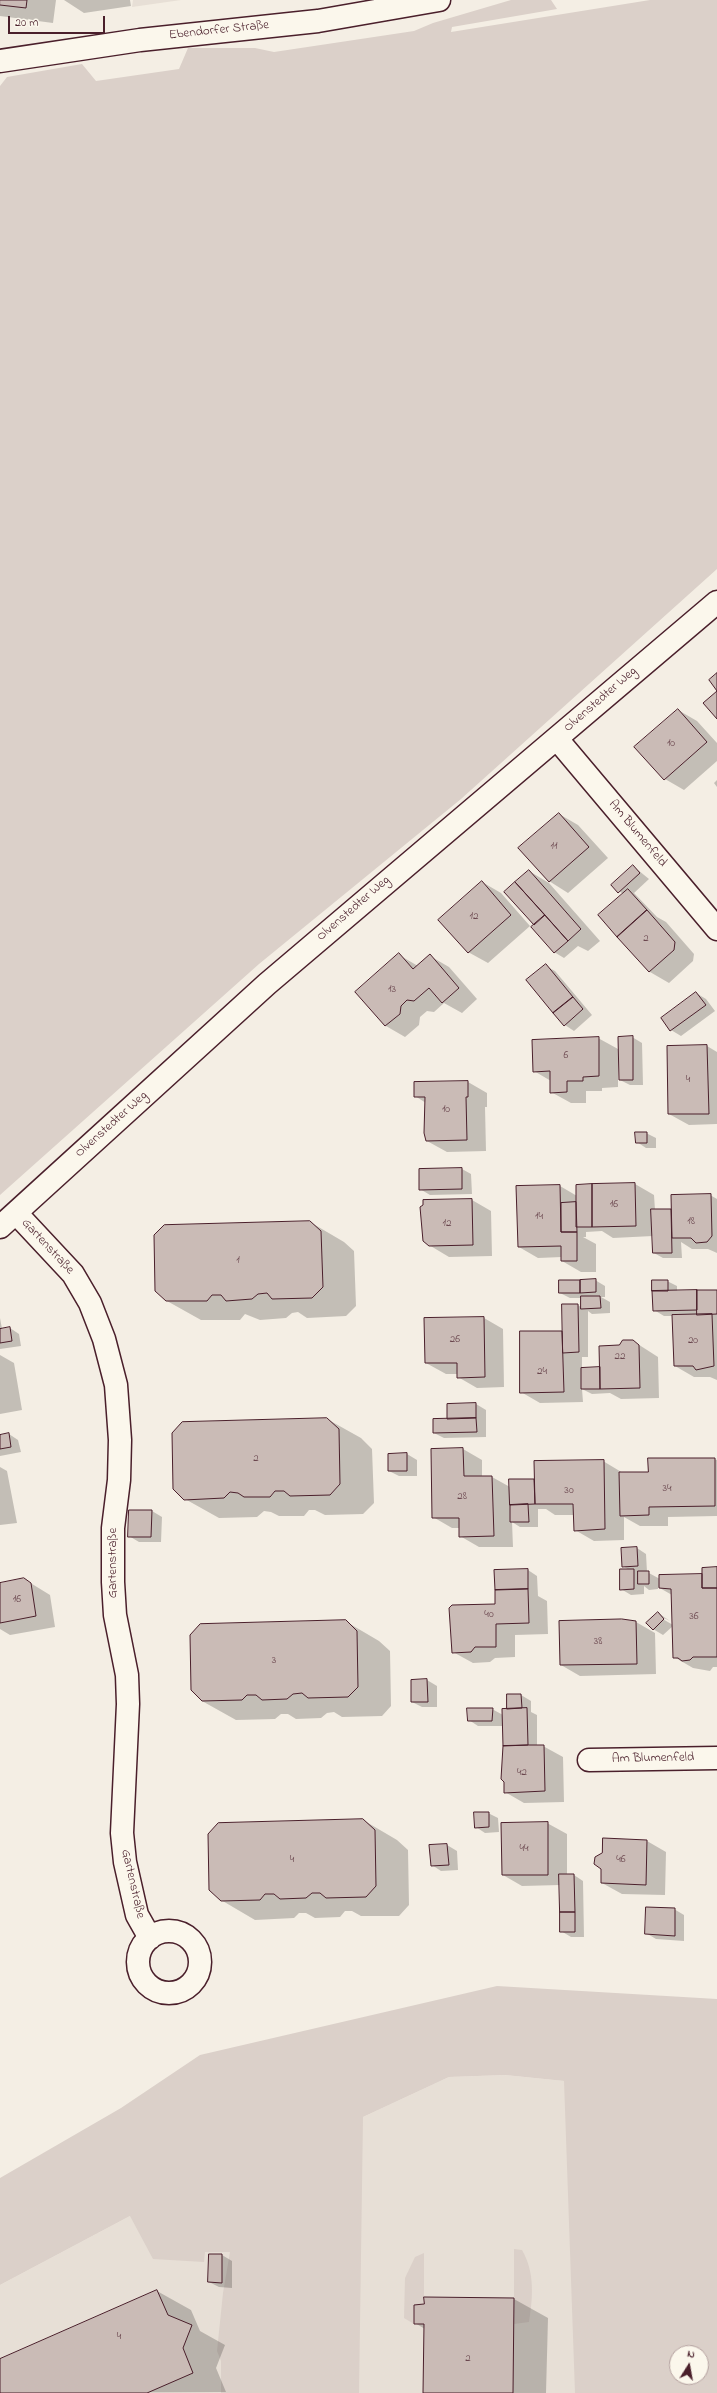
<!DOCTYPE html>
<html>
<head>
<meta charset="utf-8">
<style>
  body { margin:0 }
  #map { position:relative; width:717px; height:2393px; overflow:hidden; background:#f4eee4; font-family:"Indie Flower",sans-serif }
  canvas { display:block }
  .north { position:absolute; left:669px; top:2345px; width:40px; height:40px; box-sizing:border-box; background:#fbf7ec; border:1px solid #b4a19f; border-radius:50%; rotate:11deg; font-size:11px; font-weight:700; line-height:16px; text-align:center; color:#4a1f2b }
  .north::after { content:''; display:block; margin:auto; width:14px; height:18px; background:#4a1f2b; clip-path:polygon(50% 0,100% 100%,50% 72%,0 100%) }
  .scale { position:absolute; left:8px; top:16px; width:97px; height:18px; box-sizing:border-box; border:2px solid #4a1f2b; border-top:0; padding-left:5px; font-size:12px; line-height:14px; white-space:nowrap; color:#4a1f2b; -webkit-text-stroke:3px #fbf7ec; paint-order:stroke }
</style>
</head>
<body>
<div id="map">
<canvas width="717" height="2393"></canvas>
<div class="north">N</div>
<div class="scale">20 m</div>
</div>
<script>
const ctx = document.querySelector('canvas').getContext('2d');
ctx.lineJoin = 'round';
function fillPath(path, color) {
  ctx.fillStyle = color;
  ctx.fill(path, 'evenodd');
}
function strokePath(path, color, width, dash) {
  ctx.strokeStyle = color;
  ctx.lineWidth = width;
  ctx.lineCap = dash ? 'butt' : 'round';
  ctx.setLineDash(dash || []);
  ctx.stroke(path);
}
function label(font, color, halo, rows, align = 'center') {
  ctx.font = font + ' "Indie Flower",sans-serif';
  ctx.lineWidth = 3;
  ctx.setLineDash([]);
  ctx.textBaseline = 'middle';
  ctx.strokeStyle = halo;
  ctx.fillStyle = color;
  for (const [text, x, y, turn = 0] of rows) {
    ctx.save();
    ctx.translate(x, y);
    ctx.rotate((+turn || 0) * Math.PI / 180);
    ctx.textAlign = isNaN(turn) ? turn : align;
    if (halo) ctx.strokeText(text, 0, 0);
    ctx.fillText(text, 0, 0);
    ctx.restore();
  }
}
fillPath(new Path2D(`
  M133,0H181L132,7Z
  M505,2075L564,2081H717V2393H0V2285L130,2216L363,2117L449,2077ZM677,2353H701V2377H677Z`), '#e7dfd6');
fillPath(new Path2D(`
  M511,0H551L557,9L452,27L451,32L650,0H717V569L461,799L259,964L0,1195V86L7,77L82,64L96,81L179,69L188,48H255L274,52L414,31L433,23Z
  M497,1986L717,1999V2393H575L564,2081L505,2075L449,2077L363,2117L359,2393H221V2361L217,2351L223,2293L230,2252H205L204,2262L153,2259L130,2216L0,2285V2178L121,2108L200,2055ZM677,2353H701V2377H677Z
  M514,2249L522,2250C535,2272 533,2298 529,2322L514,2324Z
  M424,2253V2304L414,2305V2324L404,2318L405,2278L415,2257Z`), '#dbd0c9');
fillPath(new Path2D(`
  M0,0H56L53,23L0,16Z
  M64,0H130L131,6L84,13Z
  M678,710L697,721L717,743V761L684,790L665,779Z
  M717,780V787L714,783Z
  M559,814L578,825L608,858L568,893L549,881Z
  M633,866L649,879L634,893L657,917L666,922L694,954L693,961L669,983L650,972L599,916L623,894L612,885Z
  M529,871L549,883L600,941L588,951L578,946L564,958L554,952L535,925Z
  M482,882L501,893L530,926L488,963L468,952Z
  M399,955L418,966L430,956L449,967L477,999L462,1013L444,1003L434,1012L427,1011L420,1017L419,1025L405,1037L386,1026L357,992Z
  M546,966L555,971L592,1015L574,1031L565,1025Z
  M696,993L706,999L715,1011L681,1036L671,1030L662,1018Z
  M632,1037L642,1043L643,1085H630L620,1080Z
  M598,1038L618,1049V1087L602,1088V1091H586V1103H571L551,1092V1081L534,1071Z
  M707,1046L717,1052V1124L689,1125L669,1114L668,1047Z
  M468,1082L487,1093V1107H485L486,1151L447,1152L427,1141L426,1103L415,1096Z
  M646,1133L656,1138V1148H646L637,1142Z
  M462,1169L471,1174L472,1194L430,1195L420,1189Z
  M635,1184L654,1195L655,1210H672L710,1195L717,1199V1253L708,1249H692L681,1242L682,1258H663L654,1253L653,1236L613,1238L602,1231L586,1232V1237H583L596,1244V1272H581L562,1261V1257L538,1258L519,1247L560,1186L577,1196Z
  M472,1200L491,1211L492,1256L449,1257L429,1245L424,1201Z
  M310,1222L344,1242L354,1251L356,1306L346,1316L307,1318L298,1312L292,1313L286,1318L260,1320L245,1314L240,1320H201L167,1301Z
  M595,1280L605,1286V1297H601L610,1302V1313L592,1314L588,1311V1357H582V1369L601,1368L619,1346L633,1341L658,1357L659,1398L621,1399L610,1393L592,1394L582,1389L583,1402L540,1403L521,1392V1332L564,1333L578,1305L582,1308V1298H570L560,1293Z
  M667,1281L677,1286V1292L717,1291V1380L710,1377H694L675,1366L673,1316H664L654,1310Z
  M0,1318L2,1329L10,1328L19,1334L21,1346L0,1349Z
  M484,1318L503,1329L504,1387L477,1388L458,1377V1374H446L426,1363Z
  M0,1355L14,1363L22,1410L0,1414Z
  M476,1404L486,1410V1437L444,1438L434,1433L448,1420Z
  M327,1419L361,1438L372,1449L374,1503L363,1514L325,1515L315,1510H309L304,1516H279L271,1512L264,1511L257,1517L219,1518L185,1499Z
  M9,1434L18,1440L21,1452L0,1456V1436Z
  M463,1449L482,1460V1477H492L510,1487L603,1461L623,1473H649L714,1459L717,1460V1516L668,1517V1526H640L624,1517V1540L594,1541L575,1530V1515H555L546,1509H538V1527H520L512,1522L513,1547H479L460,1536V1528H452L433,1517Z
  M407,1454L417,1460V1476H399L389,1471Z
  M0,1467L7,1471L17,1523L0,1525Z
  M152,1511L162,1517L161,1542H139L129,1536Z
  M637,1548L646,1554L647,1572L660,1579L703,1575L717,1568V1667H713L710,1671L693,1668L674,1657L673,1626L663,1635L653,1629L658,1613L670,1621L662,1617L661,1618L673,1625L672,1595L658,1587V1589L649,1590L644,1586V1594L631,1595L621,1589L629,1570L623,1566Z
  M528,1570L537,1576L538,1596L547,1601L548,1634L515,1635V1657L495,1658L490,1662L473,1663L453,1652Z
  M24,1579L50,1595L55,1627L10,1635L0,1629V1584Z
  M345,1621L379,1641L390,1651L391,1706L382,1716L342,1717L334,1712L327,1713L321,1718L296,1719L288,1714H281L275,1719L236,1720L202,1701Z
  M636,1622L655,1633L656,1674L580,1676L561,1665Z
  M427,1680L437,1686V1707H422L412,1702Z
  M521,1695L531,1701V1712L537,1715V1746H543L563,1757L564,1802L524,1803L505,1792L503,1726H478L469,1720L492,1709L503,1715Z
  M488,1813L498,1818L499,1832L485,1833L476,1827Z
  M363,1820L397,1840L408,1850L409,1905L399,1916H361L352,1911H345L340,1917L315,1918L306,1913H299L294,1918L255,1920L221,1900Z
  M547,1823L567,1834V1875H574L583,1881L584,1937H571L561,1931L560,1885L522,1886L503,1875Z
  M604,1839L647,1841L666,1852L665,1895L622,1894L602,1883Z
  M447,1845L457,1851L458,1870L441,1871L432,1865L430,1846Z
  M674,1909L684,1915V1941L656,1939L646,1933Z
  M210,2255H222L232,2261V2288L219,2287L209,2282Z
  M157,2291L191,2310L200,2331L225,2345L216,2368L226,2392L0,2393V2360Z
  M425,2298L514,2299L548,2318L546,2393H424L425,2329L415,2323L425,2305Z`), '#0003');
const building = new Path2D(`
  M0,0H27L26,8L0,5Z
  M717,673V719L703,703L717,691L709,680Z
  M678,709L707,742L664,780L634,747Z
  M559,813L589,847L549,882L518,848Z
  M633,865L640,873L618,893L611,885Z
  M529,870L581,929L568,941L515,882Z
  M482,881L511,915L468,953L438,920Z
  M515,882L545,915L534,925L504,892Z
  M628,889L647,910L617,937L598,915Z
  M647,910L675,942L674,950L649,972L617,937Z
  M545,915L568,941L554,953L531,927Z
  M399,953L413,969L430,954L459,988L442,1003L429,988L414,1001L407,1000L401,1006L400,1014L385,1026L355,992Z
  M546,964L573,997L553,1013L526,980Z
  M696,992L706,1005L670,1031L661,1018Z
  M573,997L583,1009L564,1026L553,1013Z
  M633,1036V1080H619L618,1037Z
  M599,1037V1076L583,1077V1081H567V1092L550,1093V1071L533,1072L532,1040Z
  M707,1045L709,1114H668L667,1046Z
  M468,1081V1097H466L467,1140L426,1141L424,1133L425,1097H414V1082Z
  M635,1132H647V1143H636Z
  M462,1168V1189L419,1190V1169Z
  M635,1183L636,1226L592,1227V1184Z
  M592,1184V1227H576V1185Z
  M560,1185L561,1232H577V1261H561V1246L518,1247L516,1186Z
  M711,1194L712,1236L707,1242L696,1243L691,1238H672L671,1195Z
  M472,1199L473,1245L429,1246L423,1241L420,1207L423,1205V1200Z
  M576,1202L577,1232H561V1203Z
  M651,1209H671L672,1253H653Z
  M310,1221L321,1231L323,1287L312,1298L272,1299L267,1293L258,1294L252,1299L226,1301L221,1295H212L207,1301H166L155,1291L154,1235L164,1225Z
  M596,1279V1292L580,1293V1280Z
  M559,1280H580V1293H559Z
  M652,1280H668V1291H652Z
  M697,1290H717V1314L697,1315Z
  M697,1290V1310L653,1311L652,1291Z
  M581,1296H600L601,1308L581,1309Z
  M562,1304H578L579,1352L563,1353Z
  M712,1314L714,1366L696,1370L693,1366H674L672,1315Z
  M484,1317L485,1377L457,1378V1363H425L424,1318Z
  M10,1327L12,1341L0,1343V1329Z
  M520,1331H562L564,1392L520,1393Z
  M623,1340H633L639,1345L640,1388L600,1389L599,1346L619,1345Z
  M600,1367V1389H581V1368Z
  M476,1403V1418L447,1419V1404Z
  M327,1418L339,1429L340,1484L330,1495L290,1496L284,1491H275L270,1497H244L238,1493L230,1492L224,1498L184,1500L173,1489L172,1433L182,1422Z
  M476,1418L477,1432L433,1433V1419Z
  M9,1433L11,1447L0,1449V1435Z
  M463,1448L464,1476H492L494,1536L459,1537V1518H432L431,1449Z
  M407,1453V1471H388V1454Z
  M648,1458H715V1506L649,1507V1515L620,1516L619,1472H648Z
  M604,1460L605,1529L574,1531L573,1504H535L534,1461Z
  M509,1479H534L535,1504L510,1505Z
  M528,1504L529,1522H510V1505Z
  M129,1510H152L151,1537H128Z
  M637,1547L638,1566L622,1567L621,1548Z
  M717,1567V1588H702V1568Z
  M528,1569V1589L495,1590L494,1570Z
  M620,1569H634V1589L620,1590Z
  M638,1571H649V1584H638Z
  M702,1574V1588H717V1657H693L690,1660L682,1661L678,1658H673L671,1589L659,1588V1575Z
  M24,1578L31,1583L36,1616L0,1623V1583Z
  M528,1589L529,1623L496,1624V1647H475L471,1652L452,1653L449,1608L452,1605L495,1604V1590Z
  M658,1612L664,1619L653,1630L646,1623Z
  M622,1619L636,1621L637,1664L560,1665L559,1621Z
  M346,1620L357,1631L358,1687L348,1697L308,1698L302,1693L293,1694L287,1699L262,1700L256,1695H247L242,1700L202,1701L191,1690L190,1635L200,1624Z
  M427,1679L428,1702H411V1680Z
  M507,1694H521L522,1708L507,1709Z
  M467,1708H493L492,1721H468Z
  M527,1708L528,1745L503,1746L502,1709Z
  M528,1745H544L545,1791L504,1793V1782L501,1779L503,1746Z
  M474,1812H489V1827L475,1828Z
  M363,1819L375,1830L376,1886L366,1897L326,1898L320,1893H312L306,1898L280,1899L274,1894H265L260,1900L221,1901L209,1890L208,1834L218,1823Z
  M548,1822V1875H502L501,1823Z
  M603,1838L647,1840L646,1885L601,1883V1869L594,1864L595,1857L602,1853Z
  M447,1844L449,1865L431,1866L429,1845Z
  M559,1874H574L575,1912H560Z
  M646,1907L675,1908V1936L645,1934Z
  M560,1912H575V1932H560Z
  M209,2254H222V2283L208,2282Z
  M157,2290L168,2315L192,2325L183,2348L193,2373L147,2393H0V2359Z
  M424,2297L514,2298L513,2393H423L424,2324H414V2305L424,2304Z`);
fillPath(building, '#cabbb6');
strokePath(building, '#4a1f2b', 1);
const street = new Path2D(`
  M557,739L717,929
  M16,1213L73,1274L90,1303L104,1339L116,1385L120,1440L119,1480L113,1528V1582L115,1615L127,1675L128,1704L122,1833L125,1862L137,1915L150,1938
  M0,1227L267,984L717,602
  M589,1760L717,1758
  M138 1962a31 31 0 1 1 62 0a31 31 0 1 1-62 0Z`);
const secondary = new Path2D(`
  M0,61L140,40L318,21L439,0`);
strokePath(street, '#4a1f2b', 25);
strokePath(secondary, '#4a1f2b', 25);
strokePath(street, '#fbf7ec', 22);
strokePath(secondary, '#fbf7ec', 22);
label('11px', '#6a464e', null, [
  ["10",671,744],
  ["11",554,847],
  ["12",474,917],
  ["2",646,939],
  ["13",392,990],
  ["6",566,1056],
  ["4",688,1080],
  ["10",446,1110],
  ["16",614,1205],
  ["14",539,1217],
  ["18",691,1222],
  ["12",447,1224],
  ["1",238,1261],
  ["26",455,1340],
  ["20",693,1341],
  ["22",620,1357],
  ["24",542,1372],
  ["2",256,1459],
  ["34",667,1489],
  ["30",569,1491],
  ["28",462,1497],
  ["16",17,1600],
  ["40",489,1615],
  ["36",694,1617],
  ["38",598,1642],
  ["3",274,1661],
  ["42",522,1773],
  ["44",524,1849],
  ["4",292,1860],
  ["46",621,1860],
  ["4",119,2337],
  ["2",468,2359]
]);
label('13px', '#4a1f2b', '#fbf7ec', [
  ["Ebendorfer Straße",219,31,-6],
  ["Olvenstedter Weg",601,700,-41],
  ["Am Blumenfeld",637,834,50],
  ["Olvenstedter Weg",354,909,-41],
  ["Olvenstedter Weg",112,1125,-42],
  ["Gartenstraße",47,1247,47],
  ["Gartenstraße",114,1563,-90],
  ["Am Blumenfeld",653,1759,-1],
  ["Gartenstraße",132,1884,77]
]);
</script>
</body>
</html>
